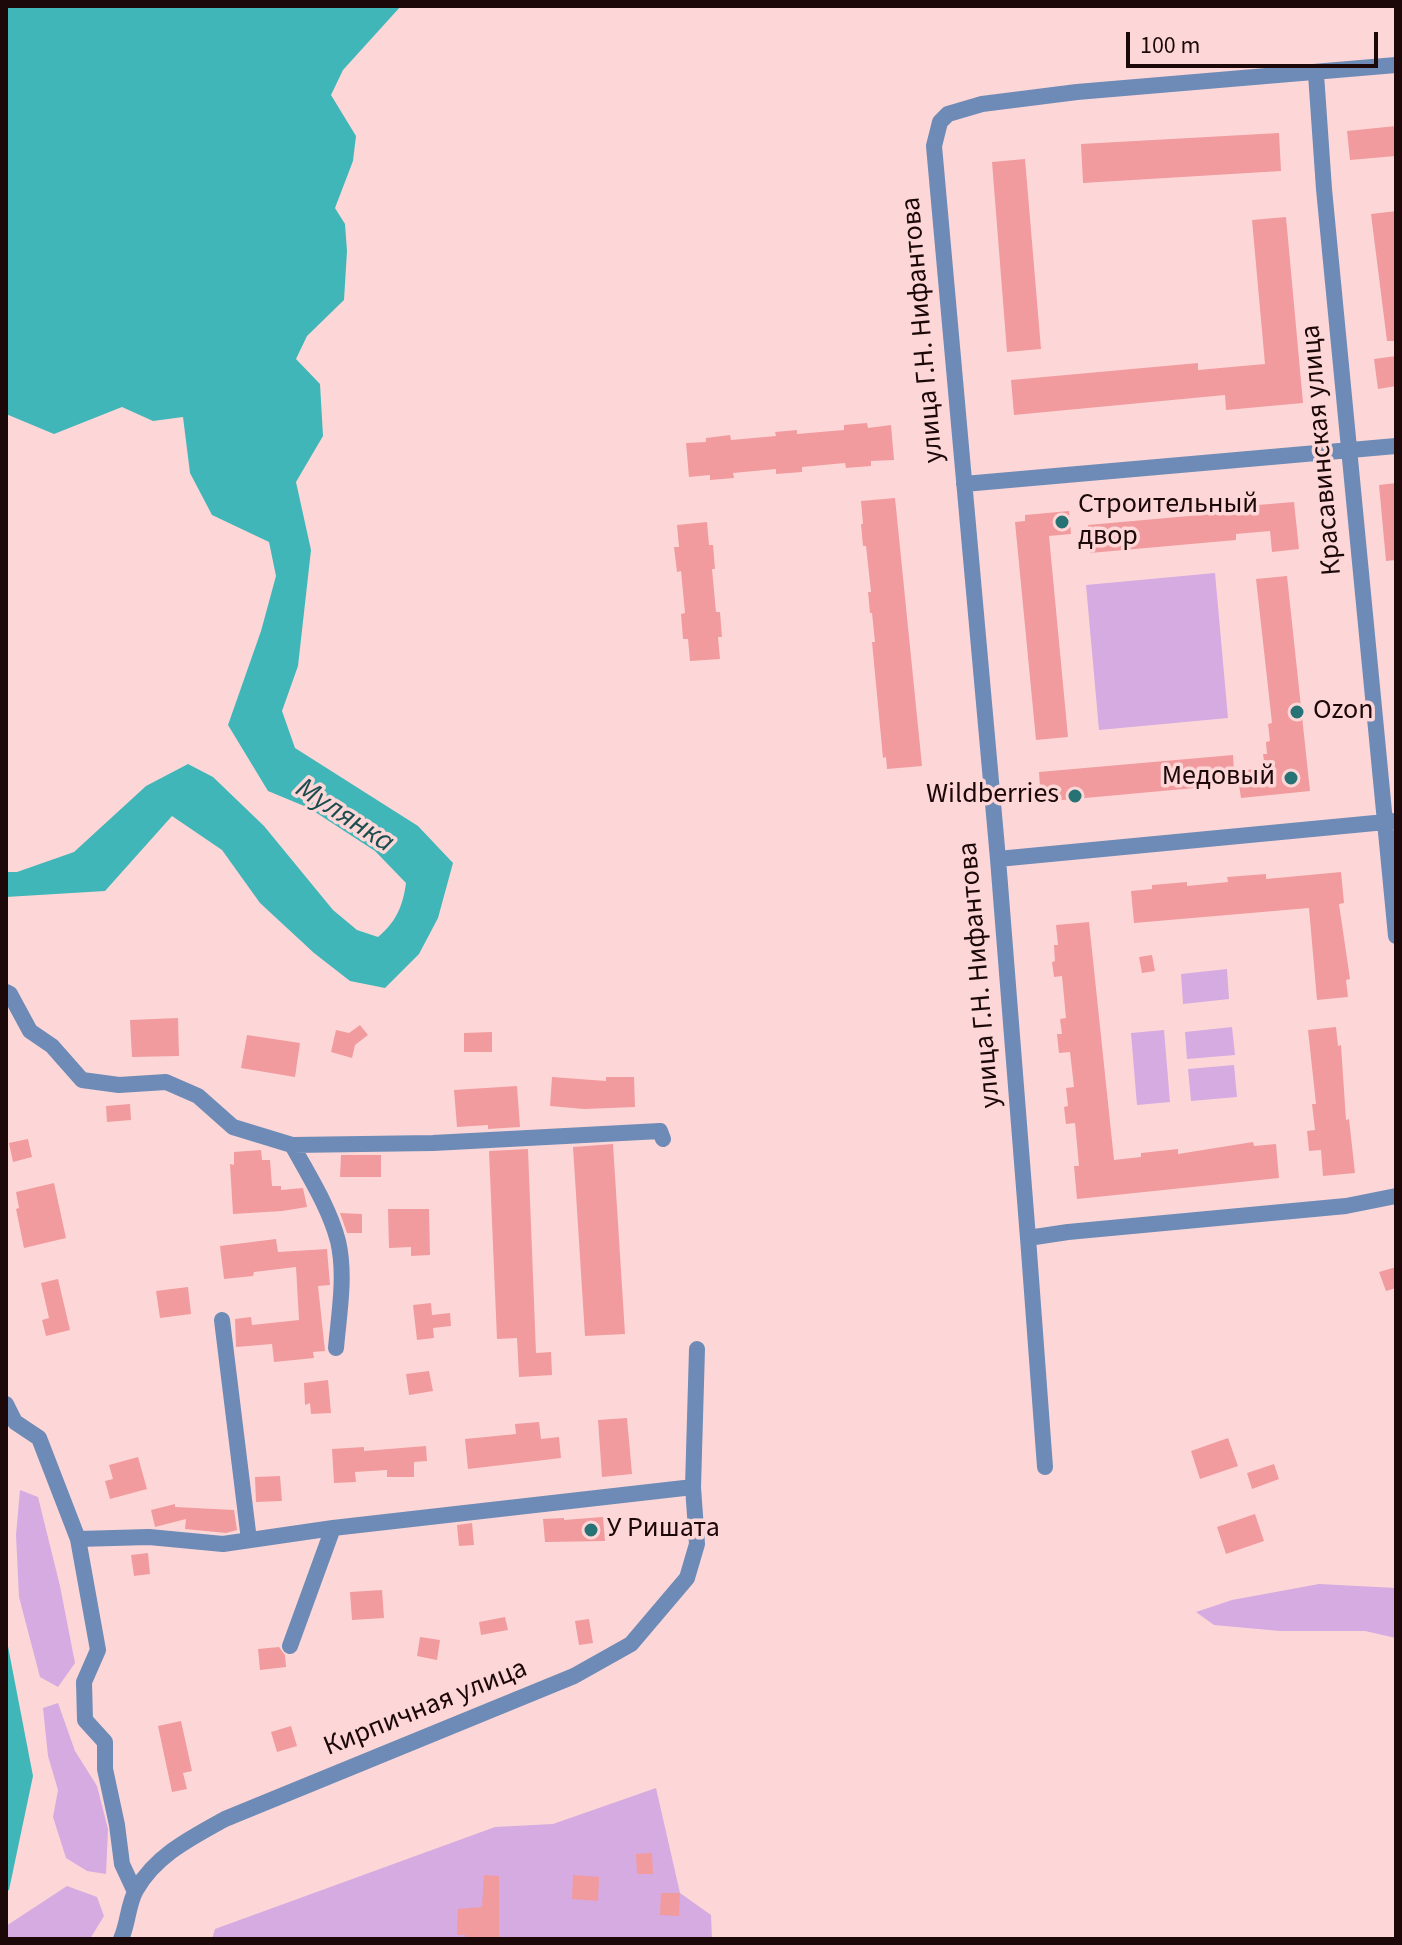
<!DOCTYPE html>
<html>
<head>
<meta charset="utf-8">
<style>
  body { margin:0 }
  #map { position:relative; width:1402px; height:1945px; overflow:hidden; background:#fdd7d7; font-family:"Source Sans 3",sans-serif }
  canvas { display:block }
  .frame { position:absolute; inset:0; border:8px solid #1c0809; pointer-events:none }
  .scale { position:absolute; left:1126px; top:32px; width:252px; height:36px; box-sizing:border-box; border:4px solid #1c0809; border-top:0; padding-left:10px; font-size:24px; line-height:28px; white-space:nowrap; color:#1c0809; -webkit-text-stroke:6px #fdd7d7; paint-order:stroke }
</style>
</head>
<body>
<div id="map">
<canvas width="1402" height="1945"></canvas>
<div class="frame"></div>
<div class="scale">100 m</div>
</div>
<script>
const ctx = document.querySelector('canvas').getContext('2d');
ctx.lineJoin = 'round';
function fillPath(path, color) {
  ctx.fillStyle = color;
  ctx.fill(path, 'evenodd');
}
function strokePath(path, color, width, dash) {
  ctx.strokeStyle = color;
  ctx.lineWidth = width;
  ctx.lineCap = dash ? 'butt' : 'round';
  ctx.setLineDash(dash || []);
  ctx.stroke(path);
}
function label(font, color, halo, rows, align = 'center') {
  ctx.font = font + ' "Source Sans 3",sans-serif';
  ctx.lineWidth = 7;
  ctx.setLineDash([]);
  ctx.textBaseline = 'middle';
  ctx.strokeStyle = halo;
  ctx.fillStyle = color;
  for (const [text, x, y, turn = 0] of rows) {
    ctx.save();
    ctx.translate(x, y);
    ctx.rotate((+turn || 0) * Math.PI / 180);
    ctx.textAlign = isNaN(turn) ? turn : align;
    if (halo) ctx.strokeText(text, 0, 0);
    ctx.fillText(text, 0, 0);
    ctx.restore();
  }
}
fillPath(new Path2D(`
  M1215,573L1228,718L1099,730L1086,585Z
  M1227,969L1229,999L1183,1004L1181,974Z
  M1232,1027L1235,1055L1187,1059L1185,1032Z
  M1164,1030L1170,1102L1137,1105L1131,1033Z
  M1234,1065L1237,1097L1191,1101L1188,1069Z
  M20,1490L38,1497L60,1586L75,1663L58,1687L40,1677L19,1597L16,1535Z
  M1319,1584L1396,1588V1638L1365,1631H1280L1214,1625L1196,1612L1232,1600Z
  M58,1703L75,1751L97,1786L108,1829L106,1874L87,1871L66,1858L53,1817L58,1790L48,1756L43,1708Z
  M656,1788L680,1893L711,1915L712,1939H212L215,1929L495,1827L553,1824Z
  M67,1886L97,1897L104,1916L90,1939H6V1926Z`), '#d5abe2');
fillPath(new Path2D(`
  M6,6H401L343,70L331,95L356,136L353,161L335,208L345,224L347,251L344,300L307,336L296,359L320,384L323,436L296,482L311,550L298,666L282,711L295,748L418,826L453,863L438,918L419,954L385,988L350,981L314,953L260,903L222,850L172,816L105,891L6,897V872H17L74,852L146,786L188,764L213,777L264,826L333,910L357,930L378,937C396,922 403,906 406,883L375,851L309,808L268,791L228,725L261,631L276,576L269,542L212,515L190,473L183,417L153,421L122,407L54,434L6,414Z
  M6,1636L33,1776L9,1890L6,1891Z`), '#40b6b9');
fillPath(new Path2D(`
  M1396,126V156L1350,160L1347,131Z
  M1279,133L1281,171L1083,183L1081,144Z
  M1025,159L1041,349L1007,352L992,162Z
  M1396,211V341H1387L1371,214Z
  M1286,217L1303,403L1226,410L1225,395L1014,415L1011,380L1198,363V370L1265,364L1252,220Z
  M1396,356V386L1378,389L1374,359Z
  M867,423L868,428L891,425L894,460L871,461V466L846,468L845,463L802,467V472L776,474V469L733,473L734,478L710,480V475L689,477L686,443L706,442V438L730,435L731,440L776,436L775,432L797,430V434L844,430V425Z
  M1396,483V560L1386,561L1379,485Z
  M895,498L922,766L887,769L886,757L883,758L872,642H875L872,613H870L868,592H871L866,546H863L861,524H863L861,501Z
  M1294,502L1299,549L1272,552L1270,531L1236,534V540L1090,553L1088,525L1234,512L1233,507Z
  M1069,511L1071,534L1049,536L1068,737L1036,740L1015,522L1025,521V515Z
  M707,522L709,545H713L715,569H712L716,612H720L722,637H718L720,659L690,661L688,639H683L681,614L685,613L681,571L677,572L674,547H679L677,525Z
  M1287,576L1310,791L1241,798L1239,784L1041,802L1039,772L1233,755L1234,771L1265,768L1263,754H1267L1266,742L1270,741L1268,724L1272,723L1256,579Z
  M1341,872L1344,903L1339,904L1350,979L1346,980L1348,997L1317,1000L1309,908L1134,923L1131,891L1152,889V885L1187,882V886L1228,882L1227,877L1266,874V879Z
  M1089,922L1114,1160L1141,1157V1153L1178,1149V1154L1253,1142L1254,1146L1276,1144L1279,1178L1077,1199L1074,1166H1079L1075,1123L1066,1124L1064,1107L1068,1106L1066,1088L1074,1087L1070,1052L1059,1053L1057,1034H1062L1060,1019L1066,1018L1062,976L1054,977L1052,962L1055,961L1054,945H1058L1056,925Z
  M1152,955L1155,971L1142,973L1139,957Z
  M178,1018L179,1056L132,1057L130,1020Z
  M360,1025L368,1035L355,1045L352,1058L331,1052L336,1030L349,1033Z
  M1336,1027L1338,1046L1341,1045L1346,1120L1349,1119L1355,1173L1323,1176L1321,1150L1309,1151L1307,1131L1315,1130L1312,1104H1316L1308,1030Z
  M492,1032V1052H464V1033Z
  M247,1035L300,1043L295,1077L241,1068Z
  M552,1077L606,1081V1077H634L635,1107L584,1109L550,1106Z
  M517,1086L520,1127L488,1129V1125L457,1127L454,1090Z
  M130,1104L131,1120L107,1122L106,1106Z
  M28,1139L32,1157L13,1162L9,1143Z
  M613,1144L625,1334L585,1336L573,1147Z
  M528,1149L536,1353L551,1352L552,1375L519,1377L517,1338L497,1339L489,1151Z
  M261,1150L262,1160H270L272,1186H281V1190L303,1188L307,1207L282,1211L233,1214L230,1164L234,1165V1152Z
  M341,1155H381V1177H340Z
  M54,1183L66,1238L24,1248L16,1209L19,1208L16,1192Z
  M388,1209H429L430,1255L411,1256V1247L389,1248Z
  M340,1213L362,1214V1233H347Z
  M276,1239L278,1252L327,1249L330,1285L318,1286L325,1351L313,1352L314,1358L274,1362L272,1344L236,1347L235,1319L251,1317L252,1325L299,1320L296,1267L254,1272L253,1276L224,1279L220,1246Z
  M1396,1267V1288L1386,1291L1379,1272Z
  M58,1279L70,1330L46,1336L42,1320L49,1318L41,1283Z
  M188,1287L191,1314L160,1318L156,1291Z
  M431,1303L432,1315L450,1313L451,1326L433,1328L434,1338L417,1340L413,1305Z
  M429,1371L433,1391L409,1395L406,1374Z
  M328,1380L331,1413L311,1414L310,1403L305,1405L304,1383Z
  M627,1418L632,1474L602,1477L598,1420Z
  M539,1422L541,1439L559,1437L561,1458L468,1469L465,1439L516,1434L515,1424Z
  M1228,1438L1238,1466L1200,1479L1191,1451Z
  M426,1446L427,1461L414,1462V1477H387V1470L355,1472L356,1482L334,1483L332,1449L364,1447V1451Z
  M138,1457L147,1489L110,1499L105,1481L113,1479L109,1465Z
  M1274,1464L1279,1479L1252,1489L1247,1473Z
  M280,1476L282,1501L256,1502L255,1477Z
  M175,1504V1507L234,1510L237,1530L226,1533L185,1529L186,1519L155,1527L151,1510Z
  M1255,1514L1264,1541L1226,1554L1217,1527Z
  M603,1517L605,1541L545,1542L543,1519L564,1518V1520Z
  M472,1523L474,1545L459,1546L457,1525Z
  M148,1553L150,1574L134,1576L131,1555Z
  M382,1590L384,1618L352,1620L350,1592Z
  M505,1617L508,1630L481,1635L479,1622Z
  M589,1619L593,1643L579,1645L575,1621Z
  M420,1637L440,1640L437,1660L417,1656Z
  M279,1647L285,1655L286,1667L260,1670L258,1649Z
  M181,1721L192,1771L183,1773L187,1789L172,1792L158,1726Z
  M291,1726L297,1746L277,1752L271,1732Z
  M652,1853L653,1874H637L636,1854Z
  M484,1875L499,1876V1939H465V1935H457L458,1909L482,1907Z
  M573,1875L599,1877L598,1901L572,1899Z
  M661,1893H680L679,1916L660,1915Z`), '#f19b9e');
strokePath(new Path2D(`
  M1396,65L1077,92L982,104L948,114L940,122L934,146L998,859L1028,1238L1068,1232L1346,1206L1396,1196
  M1316,74L1324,189L1396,936
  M964,484L1396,446
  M998,859L1396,821
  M6,992L10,994L30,1031L52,1046L82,1080L119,1085L166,1082L198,1096L233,1127L292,1145L433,1143L660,1131L663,1139
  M292,1145C309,1176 329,1207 338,1241C346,1275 339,1313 336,1348
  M1028,1238L1045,1467
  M222,1320L249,1540
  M6,1404L15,1422L39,1438L78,1539L98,1650L84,1682L85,1720L105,1742V1769L117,1825L122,1864L135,1892
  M78,1539L149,1537L223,1544L333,1528L693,1487
  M290,1646L333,1528
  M121,1939C128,1924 128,1904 136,1890C156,1855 191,1838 225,1819L574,1676L631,1644L687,1578L697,1544L693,1487L697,1349`), '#6d8bb6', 16);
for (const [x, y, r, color] of [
  [1062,522,8,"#277274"],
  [1297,712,8,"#277274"],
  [1291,778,8,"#277274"],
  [1075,796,8,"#277274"],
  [591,1530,8,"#277274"]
]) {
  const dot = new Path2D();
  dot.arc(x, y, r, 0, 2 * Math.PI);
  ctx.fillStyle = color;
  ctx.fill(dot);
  strokePath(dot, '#fdd7d7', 3);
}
label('28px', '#1c0809', '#fdd7d7', [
  ["улица Г.Н. Нифантова",924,330,-95],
  ["Красавинская улица",1323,450,-95],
  ["улица Г.Н. Нифантова",981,975,-95],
  ["Кирпичная улица",426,1709,-22]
]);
label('28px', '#1c0809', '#fdd7d7', [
  ["Строительный",1078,506],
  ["двор",1078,538],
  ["Ozon",1313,712],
  ["Медовый",1275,778,"right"],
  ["Wildberries",1059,796,"right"],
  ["У Ришата",607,1530]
], 'left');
label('italic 30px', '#1b4d4f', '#fdd7d7', [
  ["Мулянка",344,817,33]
]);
</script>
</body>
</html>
